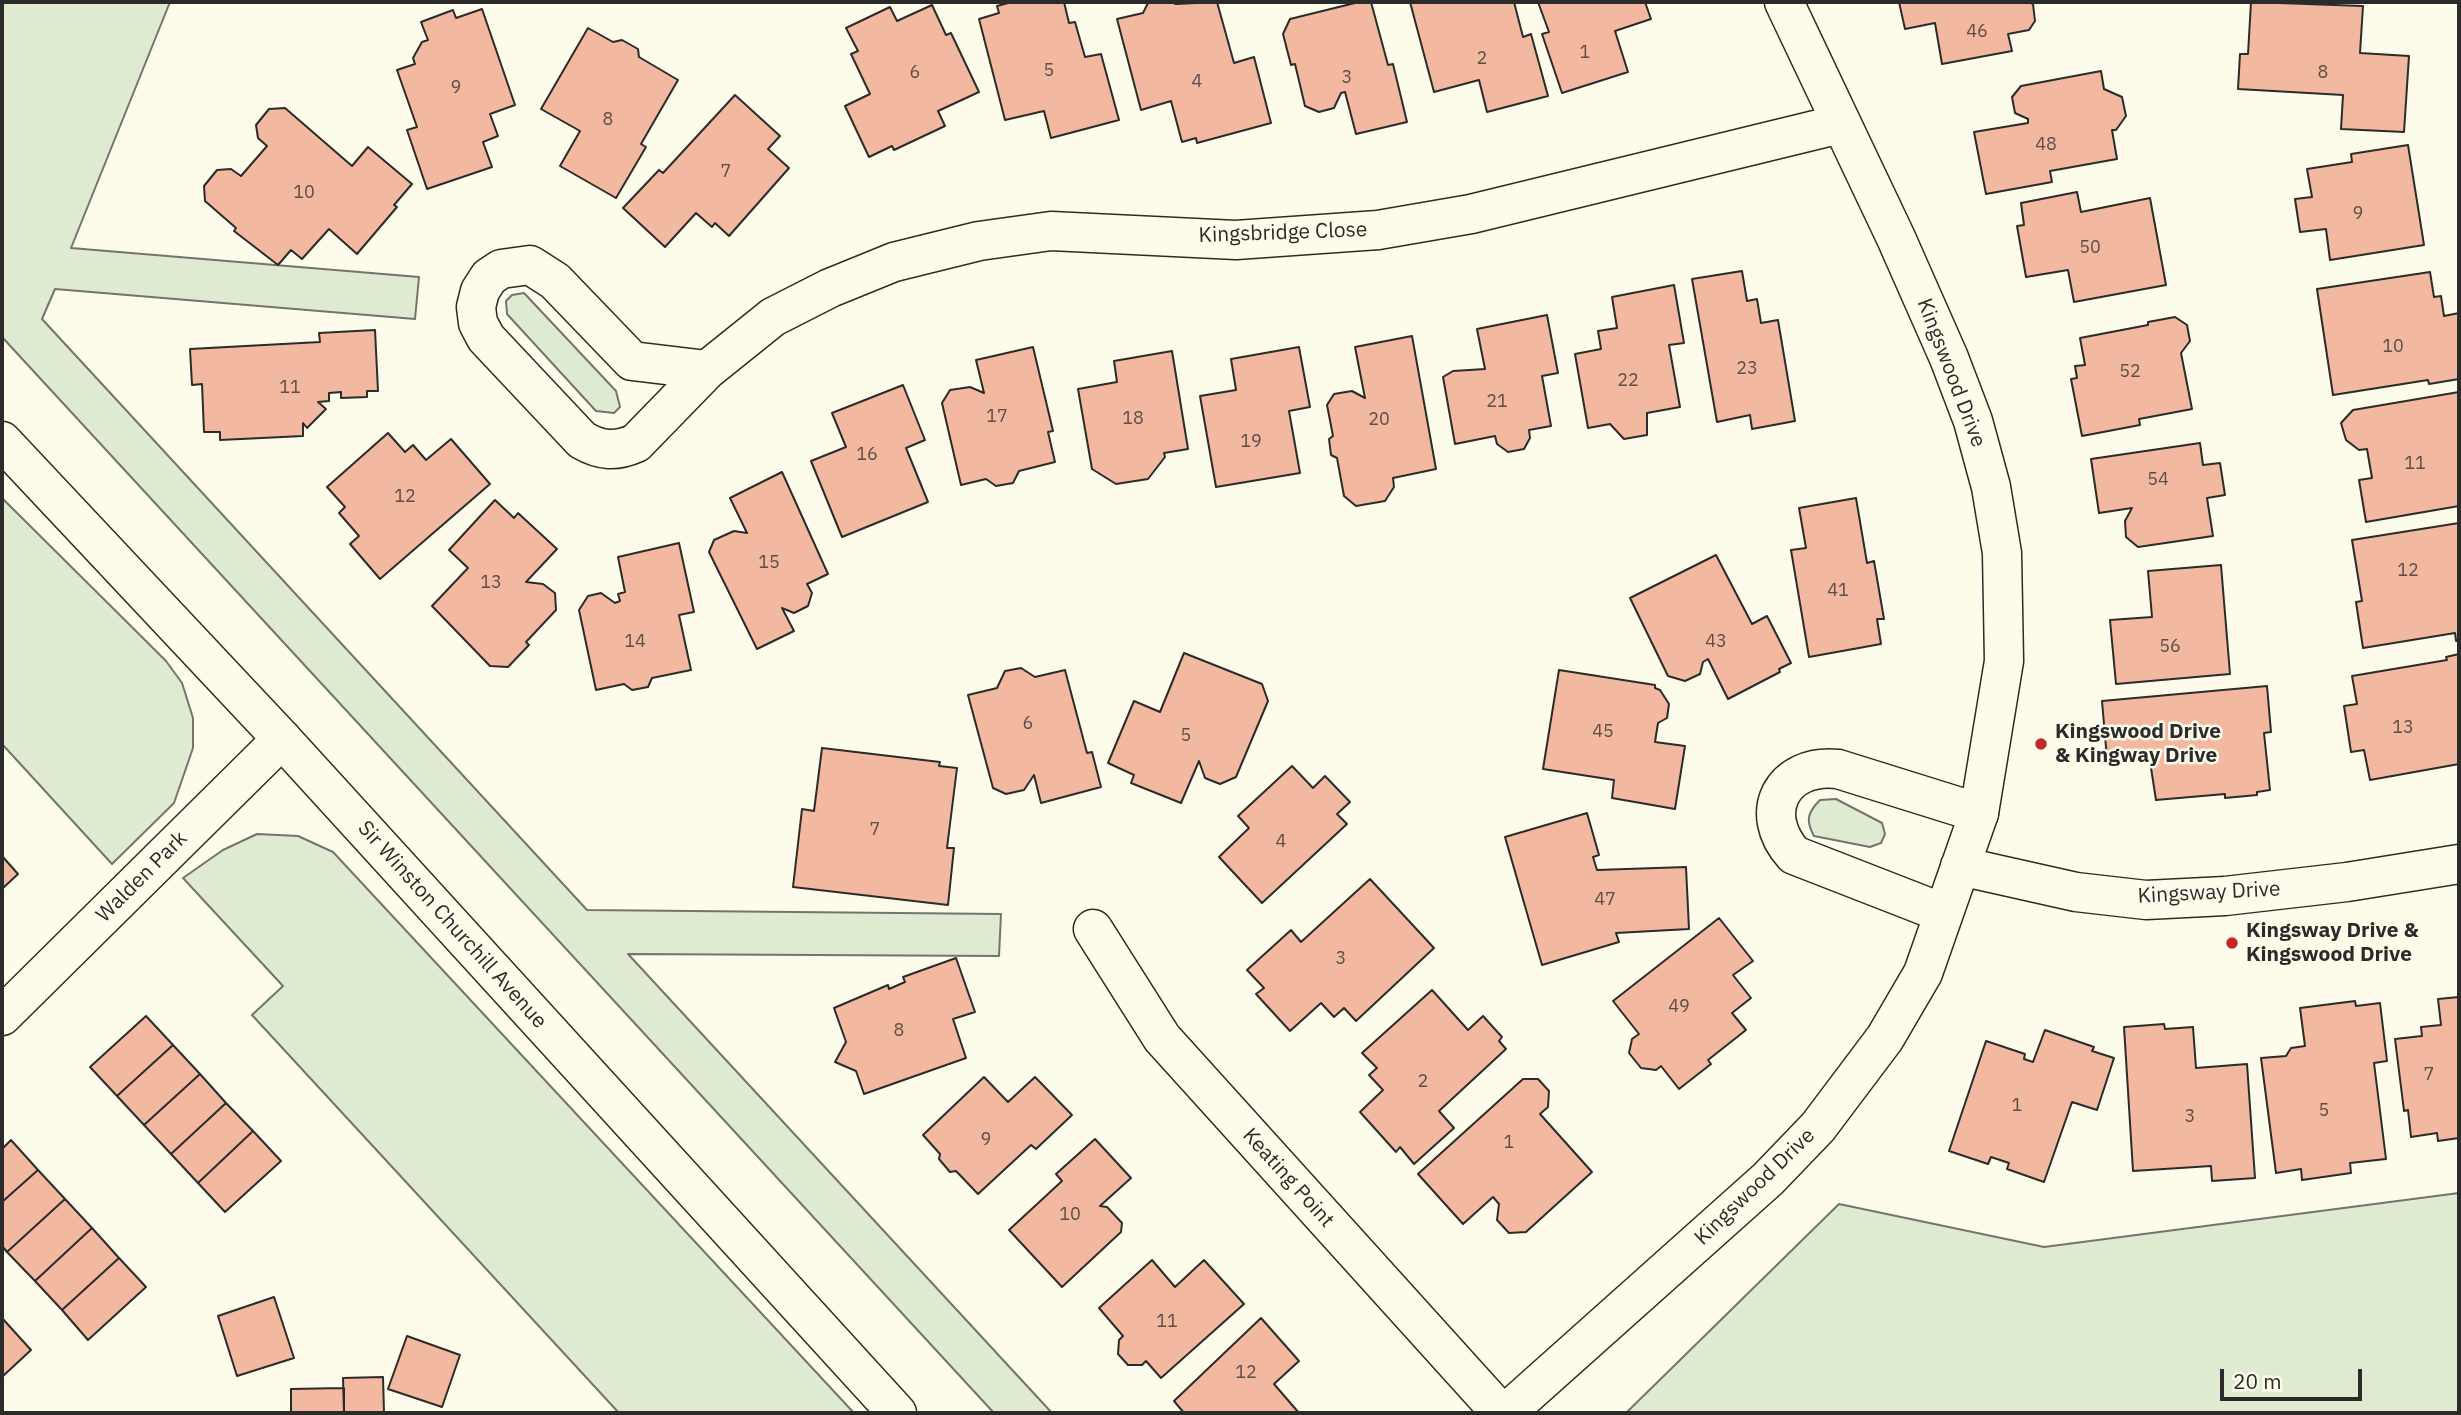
<!DOCTYPE html>
<html>
<head>
<meta charset="utf-8">
<style>
  body { margin:0 }
  #map { position:relative; width:2461px; height:1415px; overflow:hidden; background:#fdfbea; font-family:"IBM Plex Sans",sans-serif }
  canvas { display:block }
  .frame { position:absolute; inset:0; border:4px solid #2b2b2b; pointer-events:none }
  .scale { position:absolute; left:2220px; top:1369px; width:142px; height:32px; box-sizing:border-box; border:4px solid #2b2b2b; border-top:0; padding-left:9px; font-size:21px; line-height:24px; white-space:nowrap; color:#2b2b2b; -webkit-text-stroke:5px #fdfbea; paint-order:stroke }
</style>
</head>
<body>
<div id="map">
<canvas width="2461" height="1415"></canvas>
<div class="frame"></div>
<div class="scale">20 m</div>
</div>
<script>
const ctx = document.querySelector('canvas').getContext('2d');
ctx.lineJoin = 'round';
function fillPath(path, color) {
  ctx.fillStyle = color;
  ctx.fill(path, 'evenodd');
}
function strokePath(path, color, width, dash) {
  ctx.strokeStyle = color;
  ctx.lineWidth = width;
  ctx.lineCap = dash ? 'butt' : 'round';
  ctx.setLineDash(dash || []);
  ctx.stroke(path);
}
function label(font, color, halo, rows, align = 'center') {
  ctx.font = font + ' "IBM Plex Sans",sans-serif';
  ctx.lineWidth = 5;
  ctx.setLineDash([]);
  ctx.textBaseline = 'middle';
  ctx.strokeStyle = halo;
  ctx.fillStyle = color;
  for (const [text, x, y, turn = 0] of rows) {
    ctx.save();
    ctx.translate(x, y);
    ctx.rotate((+turn || 0) * Math.PI / 180);
    ctx.textAlign = isNaN(turn) ? turn : align;
    if (halo) ctx.strokeText(text, 0, 0);
    ctx.fillText(text, 0, 0);
    ctx.restore();
  }
}
const green = new Path2D(`
  M2,2H170L71,248L419,277L415,319L55,289L42,319L587,910L1001,914L999,956L628,954L1052,1413H994L2,337Z
  M524,293L616,391L620,407L614,413L596,411L507,314L506,301L512,295Z
  M2,498L166,661L182,683L193,718V748L174,803L112,864L2,744Z
  M1836,799L1882,823L1885,834L1881,843L1870,847L1814,836C1805,820 1808,812 1820,800Z
  M257,834L298,836L333,852L854,1413H619L252,1015L283,986L183,878L223,850Z
  M2459,1193V1413H1626L1839,1204L2044,1247Z`);
fillPath(green, '#deebd1');
strokePath(green, '#74746e', 2);
const building = new Path2D(`
  M1012,2H1064L1069,23L1075,22L1085,57L1101,54L1119,120L1051,138L1044,111L1005,120L979,19L999,13L997,6Z
  M1171,2L1176,4L1217,2L1234,63L1254,57L1271,123L1197,143L1196,138L1182,142L1171,101L1141,110L1117,19L1143,13L1148,3Z
  M1359,2H1371L1388,65L1393,64L1407,122L1356,134L1345,92L1341,93L1334,108L1319,112L1305,106L1295,64L1291,65L1283,34L1290,19Z
  M1410,2H1514L1523,37L1531,34L1548,96L1487,112L1479,80L1434,92Z
  M1538,2H1645L1651,19L1615,31L1628,72L1562,93L1542,34L1549,32Z
  M1899,2H2029L2033,4L2035,21L2029,30L2008,34L2012,51L1942,64L1935,23L1905,29Z
  M2251,2L2363,6L2360,53L2409,56L2404,132L2341,129L2343,95L2238,89L2240,54H2248Z
  M932,5L946,35L951,33L979,92L938,111L945,126L894,150L892,146L869,157L845,106L870,94L851,54L858,51L846,28L890,7L897,21Z
  M482,9L515,105L490,114L498,136L483,142L492,167L427,189L407,130L417,127L397,70L415,64L413,58L422,42L428,40L421,22L453,10L456,18Z
  M588,28L613,42L622,40L638,49L639,57L678,80L641,144L646,147L616,198L560,166L580,131L541,109Z
  M2101,71L2104,89L2122,97L2126,116L2116,130H2112L2117,159L2050,171L2052,182L1986,194L1974,132L2028,123V119L2015,113L2012,97L2021,86Z
  M735,95L780,136L768,149L789,168L729,236L715,223L712,227L696,213L665,247L623,208L659,170L663,173Z
  M285,108L352,166L368,147L412,184L394,205L397,207L357,254L329,229L302,259L291,250L278,265L234,231L236,228L205,201L204,186L217,170L231,169L241,176L267,146L258,138L256,125L269,109Z
  M2408,145L2424,245L2330,260L2326,229L2300,232L2295,199L2312,197L2307,169L2352,162L2351,154Z
  M2077,192L2081,212L2150,198L2166,285L2074,302L2068,270L2026,277L2017,226L2024,225L2021,203Z
  M1742,271L1747,301L1757,299L1761,323L1778,320L1795,421L1752,429L1750,415L1717,422L1692,279Z
  M2430,272L2434,297L2441,296L2444,316L2459,313V379L2429,384L2428,380L2333,395L2317,289Z
  M1674,285L1684,343L1669,345L1680,407L1647,413V435L1624,439L1610,424L1588,428L1575,354L1601,349L1598,331L1617,328L1612,297Z
  M1547,315L1558,373L1542,376L1551,426L1529,430L1530,438L1524,449L1508,452L1497,444L1495,436L1455,444L1443,377L1453,371L1485,369L1477,329Z
  M2175,317L2187,325L2190,341L2181,353L2192,409L2139,419L2140,425L2082,436L2071,379L2077,378L2075,366L2085,365L2080,338L2148,325V322Z
  M375,330L378,391H367V397L341,398V392L329,393V401L318,402L326,409L307,428L303,423V436L220,440V432H204L202,384L192,385L190,349L320,342L319,333Z
  M1412,336L1436,469L1393,478L1394,487L1385,501L1356,506L1344,496L1337,458L1331,455L1329,439L1333,436L1327,405L1334,394L1352,391L1365,398L1355,347Z
  M1033,347L1053,431L1048,432L1055,462L1019,471L1013,483L996,486L986,479L961,485L942,403L950,390L970,387L984,393L976,360Z
  M1299,347L1310,407L1289,411L1300,473L1216,487L1200,396L1236,390L1231,359Z
  M1172,351L1188,449L1164,453L1165,457L1148,479L1116,484L1092,469L1078,389L1117,382L1114,361Z
  M903,385L925,440L906,448L928,502L842,537L811,461L846,447L832,413Z
  M2459,392V506L2366,522L2359,480L2372,478L2367,449L2359,450L2346,440L2341,423L2353,410Z
  M388,433L405,452L413,445L426,460L451,439L490,484L380,579L350,544L359,536L339,513L345,507L327,487Z
  M2200,443L2203,465L2220,463L2225,495L2207,498L2213,536L2138,547L2126,537L2125,521L2132,508L2099,513L2091,459Z
  M782,472L828,574L807,584L812,593L808,606L794,613L782,608L794,631L757,649L709,552L714,540L734,531L747,533L730,498Z
  M1856,498L1867,563L1874,561L1884,619H1877L1881,644L1809,657L1791,550L1806,548L1799,508Z
  M495,500L514,518L518,513L557,549L526,582L543,584L555,593L556,610L526,642L529,645L508,667L490,666L432,606L468,568L449,550Z
  M2459,523V640L2456,641L2455,633L2363,648L2356,602L2362,601L2352,540Z
  M679,543L694,612L679,615L691,670L652,678L648,687L632,690L624,684L596,690L579,610L588,596L601,593L615,603L620,601L618,594L625,592L618,557Z
  M1716,555L1752,624L1767,616L1791,663L1779,669L1780,672L1728,699L1708,659L1703,662L1700,674L1685,681L1668,676L1630,598Z
  M2221,565L2230,674L2116,684L2110,620L2152,617L2148,571Z
  M1184,653L1262,684L1268,701L1236,777L1220,784L1205,778L1199,761L1181,803L1131,783L1134,775L1108,763L1134,701L1160,712Z
  M2459,654V764L2370,780L2364,750L2351,752L2344,706L2357,704L2352,676L2447,660L2446,657Z
  M1021,668L1035,677L1065,670L1087,753L1092,752L1101,787L1041,803L1034,775L1024,790L1006,794L993,788L968,695L997,688L1005,671Z
  M1559,670L1655,685V688L1660,690L1669,704L1667,718L1658,723L1655,742L1685,746L1675,809L1612,798L1614,780L1543,769Z
  M2267,686L2271,732L2264,733L2270,790L2257,792V795L2225,798V794L2156,800L2149,755L2107,759L2102,701Z
  M822,748L940,762L939,766L957,768L947,848H954L948,905L793,887L802,809L814,811Z
  M1292,766L1313,788L1325,776L1350,802L1337,814L1347,824L1262,903L1219,857L1249,828L1238,816Z
  M1587,813L1599,855L1593,857L1597,870L1686,867L1689,929L1616,933L1619,942L1542,965L1505,837Z
  M2,856L18,874L2,889Z
  M1370,879L1434,948L1356,1021L1344,1008L1334,1017L1321,1003L1290,1031L1256,994L1264,988L1247,970L1291,930L1301,942Z
  M1719,918L1753,961L1733,975L1751,998L1732,1013L1746,1030L1708,1060L1711,1064L1679,1089L1661,1066L1656,1070L1641,1068L1629,1053L1632,1039L1639,1034L1613,1001Z
  M956,958L975,1012L953,1019L966,1058L864,1094L856,1071L835,1062L846,1042L834,1008L888,985L889,989L905,982L903,977Z
  M1432,990L1468,1030L1483,1016L1502,1037L1499,1041L1506,1049L1439,1111L1454,1128L1414,1164L1400,1147L1396,1152L1360,1112L1383,1090L1369,1075L1377,1068L1362,1053Z
  M2459,997V1138L2438,1141L2437,1133L2411,1137L2408,1110L2404,1111L2395,1039L2422,1036L2421,1027L2441,1025L2438,999Z
  M2355,1001L2356,1006L2380,1003L2387,1061L2374,1063L2386,1159L2350,1163L2351,1173L2302,1180L2301,1169L2276,1173L2261,1058L2286,1056L2291,1048L2305,1046L2300,1008Z
  M146,1016L173,1045L117,1096L90,1067Z
  M2164,1024L2165,1029L2193,1027L2196,1068L2247,1064L2255,1178L2212,1181L2211,1166L2133,1171L2124,1027Z
  M2045,1030L2094,1047L2092,1051L2114,1058L2097,1110L2072,1102L2044,1182L2007,1169L2009,1163L1991,1157L1988,1164L1949,1151L1986,1041L2025,1054L2024,1059L2033,1062Z
  M173,1045L200,1074L144,1125L117,1096Z
  M200,1074L226,1103L171,1154L144,1125Z
  M984,1077L1008,1102L1035,1077L1072,1115L1036,1149L1031,1145L978,1194L956,1171L950,1172L939,1159L940,1154L923,1135Z
  M1523,1079H1538L1549,1091L1548,1107L1540,1114L1592,1172L1526,1232L1509,1233L1497,1220L1499,1204L1493,1197L1463,1224L1418,1174Z
  M226,1103L253,1131L198,1183L171,1154Z
  M253,1131L281,1161L225,1212L198,1183Z
  M1095,1139L1131,1178L1100,1206L1107,1207L1122,1223L1121,1232L1062,1287L1009,1230L1062,1181L1056,1174Z
  M11,1140L38,1170L2,1202V1149Z
  M38,1170L65,1199L7,1252L2,1246V1202Z
  M65,1199L92,1228L35,1281L7,1252Z
  M92,1228L119,1258L62,1310L35,1281Z
  M119,1258L146,1287L88,1340L62,1310Z
  M1152,1260L1175,1287L1204,1260L1244,1304L1161,1378L1146,1361L1142,1365H1128L1118,1354L1119,1340L1123,1336L1099,1308Z
  M274,1297L294,1358L237,1376L218,1316Z
  M2,1318L31,1350L2,1377Z
  M1261,1318L1299,1361L1274,1384L1299,1413H1184L1174,1401Z
  M407,1336L460,1355L442,1407L388,1389Z
  M383,1377L384,1413H344L343,1378Z
  M344,1388V1413H291V1389Z`);
fillPath(building, '#f2b8a0');
strokePath(building, '#2b2b2b', 2);
const minor = new Path2D(`
  M707,370L636,443C616,452 601,451 582,440L486,338L478,323L476,307L480,291L489,277L501,269L530,265L555,281L632,361L707,370L773,317L830,288L894,262L979,241L1051,231L1236,240L1378,230L1471,214L1840,124
  M1943,913L1794,855C1756,813 1782,763 1838,769L1979,813
  M1093,929L1162,1038L1501,1413
  M2,1016L282,739`);
const tertiary = new Path2D(`
  M1960,866L2076,892L2146,900L2225,896L2347,882L2459,864
  M1506,1413L1768,1179L1818,1127L1885,1038L1923,973L1979,813L2004,661L2002,553L1991,487L1973,421L1949,358L1896,238L1784,2`);
const secondary = new Path2D(`
  M2,441L282,739L897,1413`);
strokePath(minor, '#2b2b2b', 41);
strokePath(tertiary, '#2b2b2b', 41);
strokePath(secondary, '#2b2b2b', 41);
strokePath(minor, '#fdfbea', 38);
strokePath(tertiary, '#fdfbea', 38);
strokePath(secondary, '#fdfbea', 38);
for (const [x, y, r, color] of [
  [2041,744,7,"#c62828"],
  [2232,943,7,"#c62828"]
]) {
  const dot = new Path2D();
  dot.arc(x, y, r, 0, 2 * Math.PI);
  ctx.fillStyle = color;
  ctx.fill(dot);
  strokePath(dot, '#fdfbea', 2.5);
}
label('18px', '#5d4e48', null, [
  ["46",1977,32],
  ["1",1585,53],
  ["2",1482,59],
  ["5",1049,71],
  ["6",915,73],
  ["8",2323,73],
  ["3",1347,78],
  ["4",1197,82],
  ["9",456,88],
  ["8",608,120],
  ["48",2046,145],
  ["7",726,172],
  ["10",304,193],
  ["9",2358,214],
  ["50",2090,248],
  ["10",2393,347],
  ["23",1747,369],
  ["52",2130,372],
  ["22",1628,381],
  ["11",290,388],
  ["21",1497,402],
  ["17",997,417],
  ["18",1133,419],
  ["20",1379,420],
  ["19",1251,442],
  ["16",867,455],
  ["11",2415,464],
  ["54",2158,480],
  ["12",405,497],
  ["15",769,563],
  ["12",2408,571],
  ["13",491,583],
  ["41",1838,591],
  ["14",635,642],
  ["43",1716,642],
  ["56",2170,647],
  ["6",1028,724],
  ["13",2403,728],
  ["45",1603,732],
  ["5",1186,736],
  ["7",875,830],
  ["4",1281,842],
  ["47",1605,900],
  ["3",1341,959],
  ["49",1679,1007],
  ["8",899,1031],
  ["7",2429,1075],
  ["2",1423,1082],
  ["1",2017,1106],
  ["5",2324,1111],
  ["3",2190,1117],
  ["9",986,1140],
  ["1",1509,1143],
  ["10",1070,1215],
  ["11",1167,1322],
  ["12",1246,1373]
]);
label('21px', '#2b2b2b', '#fdfbea', [
  ["Kingsbridge Close",1283,233,-2],
  ["Kingswood Drive",1951,373,69],
  ["Walden Park",142,877,-45],
  ["Kingsway Drive",2209,893,-3],
  ["Sir Winston Churchill Avenue",452,925,48],
  ["Keating Point",1288,1178,48],
  ["Kingswood Drive",1755,1187,-44]
]);
label('bold 21px', '#2b2b2b', '#fdfbea', [
  ["Kingswood Drive",2055,732],
  ["& Kingway Drive",2055,756],
  ["Kingsway Drive &",2246,931],
  ["Kingswood Drive",2246,955]
], 'left');
</script>
</body>
</html>
